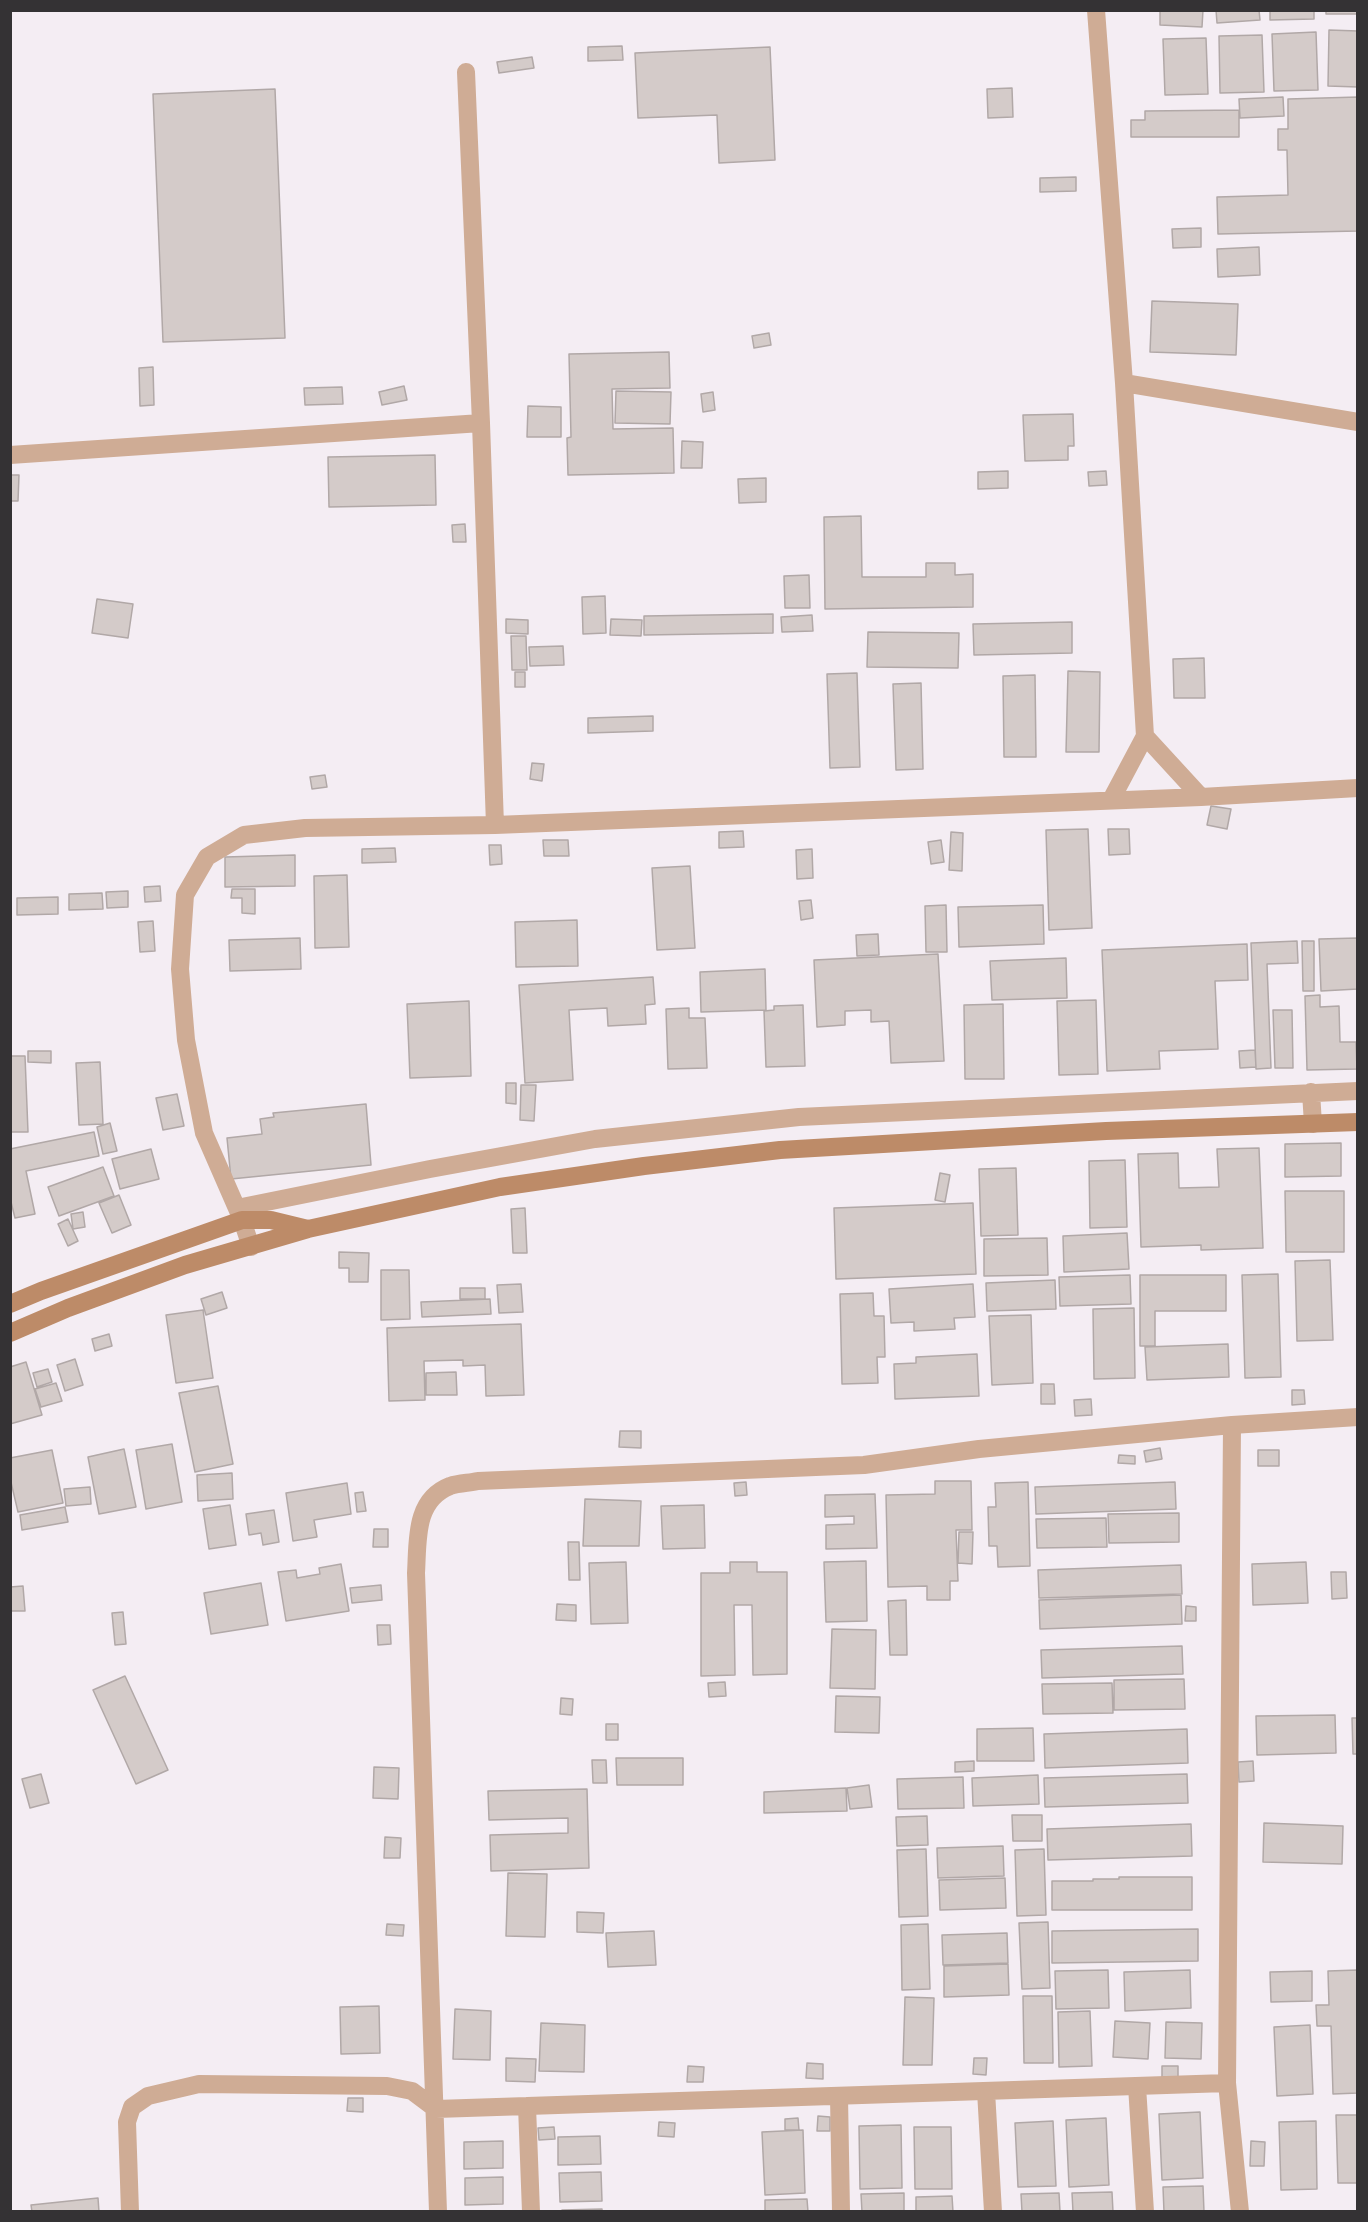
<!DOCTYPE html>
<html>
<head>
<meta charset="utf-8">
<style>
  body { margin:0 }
  #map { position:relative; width:1368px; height:2222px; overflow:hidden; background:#f4edf3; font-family:"Libre Baskerville",serif }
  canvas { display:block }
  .frame { position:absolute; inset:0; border:12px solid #343234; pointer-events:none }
</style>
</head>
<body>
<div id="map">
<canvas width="1368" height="2222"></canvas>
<div class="frame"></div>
</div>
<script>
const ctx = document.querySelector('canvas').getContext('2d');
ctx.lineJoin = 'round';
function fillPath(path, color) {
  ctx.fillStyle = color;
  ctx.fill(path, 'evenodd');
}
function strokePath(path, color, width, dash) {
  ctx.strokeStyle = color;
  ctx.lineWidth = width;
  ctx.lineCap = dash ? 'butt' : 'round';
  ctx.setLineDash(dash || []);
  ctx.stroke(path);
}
const building = new Path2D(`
  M1160,10H1203L1202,27L1160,25Z
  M1216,10H1259L1260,20L1217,23Z
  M1270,10H1314V19L1270,20Z
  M1326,10H1358V14H1326Z
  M1329,30L1358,31V87L1328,86Z
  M1316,32L1318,90L1274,91L1272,34Z
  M1262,35L1264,92L1220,93L1219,36Z
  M1206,38L1208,94L1165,95L1163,39Z
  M622,46L623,60L588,61V47Z
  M770,47L775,160L719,163L717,115L638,118L635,53Z
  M532,57L534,68L499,73L497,62Z
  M1012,88L1013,117L988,118L987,89Z
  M275,89L285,338L163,342L153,94Z
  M1283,97L1284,116L1240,118L1239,99Z
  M1358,97V231L1218,234L1217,197L1288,195L1287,150H1278V129H1288V99Z
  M1239,110V137H1131V120H1145V111Z
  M1076,177V191L1040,192V178Z
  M1201,228V247L1173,248L1172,229Z
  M1259,247L1260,275L1218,277L1217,249Z
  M1152,301L1238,304L1236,355L1150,352Z
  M769,333L771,345L754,348L752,336Z
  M669,352L670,388L612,389L613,429L673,428L674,473L568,475L567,438L571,437L569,354Z
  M153,367L154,405L140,406L139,368Z
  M404,386L407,400L382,405L379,392Z
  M342,387L343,404L305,405L304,388Z
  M616,391L671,392L670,424L615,423Z
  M713,392L715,410L703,412L701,394Z
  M528,406L561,407V437H527Z
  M1073,414L1074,446H1068V460L1025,461L1023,415Z
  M682,441L703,442L702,468H681Z
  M435,455L436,505L329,507L328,457Z
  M1008,471V488L978,489V472Z
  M1106,471L1107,485L1089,486L1088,472Z
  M10,475H19L18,501H10Z
  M766,478V502L739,503L738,479Z
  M861,516L862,577H926V563H955V575L973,574V607L825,609L824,517Z
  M465,524L466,542H453L452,525Z
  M809,575L810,608H785L784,576Z
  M605,596L606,633L583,634L582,597Z
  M97,599L133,604L128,638L92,633Z
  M773,614V633L644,635V616Z
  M812,615L813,631L782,632L781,617Z
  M506,619L528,620V634L506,633Z
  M611,619L642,620L641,636L610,635Z
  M1072,622V653L974,655L973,624Z
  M868,632L959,633L958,668L867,667Z
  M511,636H526L527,670H512Z
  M563,646L564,665L530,666L529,647Z
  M1204,658L1205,698H1174L1173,659Z
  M1068,671L1100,672L1099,752H1066Z
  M515,672H525V687H515Z
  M857,673L860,767L830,768L827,674Z
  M1035,675L1036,757H1004L1003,676Z
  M921,683L923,769L896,770L893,684Z
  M653,716V731L588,733V718Z
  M532,763L544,764L542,781L530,779Z
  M325,775L327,787L312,789L310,777Z
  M1211,806L1231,809L1227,829L1207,825Z
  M1088,829L1092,928L1049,930L1046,830Z
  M1108,829H1129L1130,854L1109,855Z
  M743,831L744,847L719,848V832Z
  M951,832L963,833L962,871L949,870Z
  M543,840H568L569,856H544Z
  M941,840L944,862L931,864L928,842Z
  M489,845H501L502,864L490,865Z
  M395,848L396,862L362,863V849Z
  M812,849L813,878L797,879L796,850Z
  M295,855V886L225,887V857Z
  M690,866L695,948L657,950L652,868Z
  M347,875L349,947L315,948L314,876Z
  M160,886L161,901L145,902L144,887Z
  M232,889H255V914L242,913V898H231Z
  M128,891V907L107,908L106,892Z
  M102,893L103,909L69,910V894Z
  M58,897V914L17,915V898Z
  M811,900L813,918L801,920L799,901Z
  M946,905L947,952H926L925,906Z
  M1043,905L1044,944L959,947L958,907Z
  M577,920L578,966L516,967L515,922Z
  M153,921L155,951L140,952L138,922Z
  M878,934L879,955L857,956L856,935Z
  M300,938L301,969L230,971L229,940Z
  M1358,938V989L1321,991L1319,939Z
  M1297,941L1298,963L1267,964L1271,1068L1256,1069L1251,943Z
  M1302,941H1314V991H1303Z
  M1247,944L1248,980L1215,981L1218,1049L1159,1051L1160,1069L1107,1071L1102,950Z
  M938,954L944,1061L891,1063L889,1021L871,1022V1010L845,1011V1025L817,1027L814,960Z
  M1066,958L1067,998L992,1000L990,961Z
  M765,969L766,1010L701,1012L700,972Z
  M653,977L655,1004L645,1005L646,1024L608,1026L607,1008L569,1010L573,1080L525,1083L519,985Z
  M1320,995V1007L1339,1006L1340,1042H1356L1357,1069L1307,1070L1305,996Z
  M1096,1000L1098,1074L1059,1075L1057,1001Z
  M469,1001L471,1076L410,1078L407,1004Z
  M1003,1004L1004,1079H965L964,1005Z
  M803,1005L805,1066L766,1067L764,1011L774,1010V1006Z
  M689,1008V1018H705L707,1068L668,1069L666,1009Z
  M1273,1010H1292L1293,1068H1275Z
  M1255,1050L1256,1067L1240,1068L1239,1051Z
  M28,1051H51V1063L28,1062Z
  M10,1056H25L28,1132H10Z
  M100,1062L103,1124L79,1125L76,1063Z
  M506,1083H516V1104L506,1103Z
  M521,1085H536L534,1121L520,1120Z
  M177,1094L184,1126L163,1130L156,1098Z
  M366,1104L371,1165L231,1179L227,1138L262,1134L260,1119L274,1117L273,1113Z
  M110,1123L117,1151L103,1154L97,1127Z
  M94,1132L99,1156L26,1171L35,1214L15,1218L10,1198V1149Z
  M1341,1143V1176L1285,1177V1144Z
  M1259,1148L1263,1248L1201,1250V1245L1141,1247L1138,1154L1178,1153L1179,1188L1219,1187L1217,1149Z
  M151,1149L159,1179L120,1189L112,1159Z
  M1125,1160L1127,1227L1090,1228L1089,1161Z
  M103,1167L114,1196L59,1216L48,1187Z
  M1016,1168L1018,1235L981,1236L979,1169Z
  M940,1173L950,1175L945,1202L935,1200Z
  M1285,1191H1344V1252H1286Z
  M119,1195L131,1225L112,1233L99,1203Z
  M973,1203L976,1274L836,1279L834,1208Z
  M525,1208L527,1253H513L511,1209Z
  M83,1212L85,1227L73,1229L71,1214Z
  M68,1219L78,1241L68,1246L58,1224Z
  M1127,1233L1129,1269L1064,1272L1063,1236Z
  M1047,1238L1048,1275L984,1276V1239Z
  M339,1252L369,1253L368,1282H349V1268H339Z
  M1330,1260L1333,1340L1297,1341L1295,1261Z
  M381,1270H409L410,1319L381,1320Z
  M1278,1274L1281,1377L1245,1378L1242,1275Z
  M1130,1275L1131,1304L1060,1306L1059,1277Z
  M1140,1275H1226V1311H1155V1346H1140Z
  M1055,1280L1056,1309L987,1311L986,1283Z
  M521,1284L523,1312L499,1313L497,1285Z
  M973,1284L975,1317L954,1318L955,1329L914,1331V1322L891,1323L889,1289Z
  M460,1288H485V1299H460Z
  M222,1292L227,1308L206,1315L201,1299Z
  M873,1293L874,1316H884L885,1357H877L878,1383L842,1384L840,1294Z
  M490,1299L491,1314L422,1317L421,1302Z
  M1134,1308L1135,1378L1094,1379L1093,1309Z
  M203,1310L213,1378L176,1383L166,1315Z
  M1031,1315L1033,1383L992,1385L989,1316Z
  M521,1324L524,1395L486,1396L485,1365L463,1366V1360L424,1361L425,1400L389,1401L387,1328Z
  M109,1334L112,1346L95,1351L92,1339Z
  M1228,1344L1229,1377L1147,1380L1145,1347Z
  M977,1354L979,1396L895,1399L894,1364L916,1363V1357Z
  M75,1359L83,1385L65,1391L57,1365Z
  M26,1362L42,1415L10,1424V1367Z
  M48,1369L52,1382L37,1387L33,1373Z
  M456,1372L457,1395H426V1373Z
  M56,1383L62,1401L41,1407L35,1389Z
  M1041,1384H1054L1055,1404H1041Z
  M218,1386L233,1464L195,1472L179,1393Z
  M1292,1390H1304L1305,1404L1292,1405Z
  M1091,1399L1092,1415L1075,1416L1074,1400Z
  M620,1431H641V1448L619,1447Z
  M172,1444L182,1502L146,1509L136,1450Z
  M1160,1448L1162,1459L1146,1462L1144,1451Z
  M124,1449L136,1507L99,1514L88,1457Z
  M52,1450L63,1503L18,1512L10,1478V1458Z
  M1258,1450H1279V1466H1258Z
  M1119,1455L1135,1456V1464L1118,1463Z
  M232,1473L233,1499L198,1501L197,1475Z
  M935,1481H971L972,1530H956L958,1581H950V1600H927V1586L888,1587L886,1495L935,1494Z
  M746,1482L747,1495L735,1496L734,1483Z
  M1028,1482L1030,1566L998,1567L997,1546H989L988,1507H996L995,1483Z
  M1175,1482L1176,1509L1036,1514L1035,1487Z
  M347,1483L351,1514L314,1520L317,1537L293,1541L286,1493Z
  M90,1487L91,1504L66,1506L64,1489Z
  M363,1492L366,1511L357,1512L355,1493Z
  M875,1494L877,1548L826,1549V1525L854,1524V1516L825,1517V1495Z
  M585,1499L641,1501L639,1546H583Z
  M230,1505L236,1545L209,1549L203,1509Z
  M704,1505L705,1548L663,1549L661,1506Z
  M65,1507L68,1522L22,1530L20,1515Z
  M274,1510L279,1542L263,1545L261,1533L249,1535L246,1514Z
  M1179,1513V1542L1109,1543L1108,1514Z
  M1106,1518L1107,1547L1037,1548L1036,1519Z
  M374,1529H388V1547H373Z
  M959,1532H973L972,1564L958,1563Z
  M568,1542H579L580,1580H569Z
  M866,1561L867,1621L826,1622L824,1562Z
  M626,1562L628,1623L591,1624L589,1563Z
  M730,1562H757V1572H787V1674L753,1675L752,1605H734L735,1675L701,1676V1573H730Z
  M1306,1562L1308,1603L1253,1605L1252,1564Z
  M341,1564L349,1611L286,1621L278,1572L296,1570L297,1578L320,1574L319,1568Z
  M1181,1565L1182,1594L1039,1598L1038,1570Z
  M1331,1572H1346L1347,1598L1332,1599Z
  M261,1583L268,1625L211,1634L204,1593Z
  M381,1585L382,1600L352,1603L350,1588Z
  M23,1586L25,1611H10V1587Z
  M1181,1595L1182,1624L1040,1629L1039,1600Z
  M906,1600L907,1655H890L888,1601Z
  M557,1604L576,1605V1621L556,1620Z
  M1186,1606L1196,1607V1621H1185Z
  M123,1612L126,1644L115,1645L112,1613Z
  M377,1625H390L391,1644L378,1645Z
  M832,1629L876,1630L875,1689L830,1688Z
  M1182,1646L1183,1674L1042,1678L1041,1650Z
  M125,1676L168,1770L136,1784L93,1690Z
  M1184,1679L1185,1709L1114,1710V1680Z
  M725,1682L726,1696L709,1697L708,1683Z
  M1112,1683L1113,1713L1043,1714L1042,1684Z
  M836,1696L880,1697L879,1733L835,1732Z
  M561,1698L573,1699L572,1715L560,1714Z
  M1335,1715L1336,1753L1257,1755L1256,1716Z
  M1352,1718H1358V1754H1353Z
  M606,1724H618V1740H606Z
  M1033,1728L1034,1761H977V1729Z
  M1187,1729L1188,1763L1045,1768L1044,1734Z
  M616,1758H683V1785H617Z
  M592,1760H606L607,1783H593Z
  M974,1761V1771L955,1772V1762Z
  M1253,1761L1254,1781L1239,1782L1238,1762Z
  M374,1767L399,1768L398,1799L373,1798Z
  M41,1774L49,1803L30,1808L22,1779Z
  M1187,1774L1188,1803L1045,1807L1044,1778Z
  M1038,1775L1039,1804L973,1806L972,1778Z
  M963,1777L964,1808L898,1809L897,1779Z
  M869,1785L872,1807L850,1809L847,1788Z
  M846,1788L847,1811L764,1813V1792Z
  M587,1789L589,1868L491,1871L490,1835L568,1833V1818L489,1820L488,1791Z
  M1012,1815H1042V1841H1013Z
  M927,1816L928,1845L897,1846L896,1817Z
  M1264,1823L1343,1826L1342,1864L1263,1862Z
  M1191,1824L1192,1856L1048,1860L1047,1829Z
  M385,1837L401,1838L400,1858H384Z
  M1003,1846L1004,1876L938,1878L937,1848Z
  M926,1849L928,1916L899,1917L897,1850Z
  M1044,1849L1046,1915L1017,1916L1015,1850Z
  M508,1873L547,1874L545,1937L506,1936Z
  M1119,1877H1192V1910H1052V1881H1093V1879H1119Z
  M1005,1878L1006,1908L940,1910L939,1880Z
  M577,1912L604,1913L603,1933L577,1932Z
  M1048,1922L1050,1988L1022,1989L1019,1923Z
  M387,1924L404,1925L403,1936L386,1935Z
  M928,1924L930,1989L902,1990L901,1925Z
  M1198,1929V1961L1052,1963V1931Z
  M654,1931L656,1965L608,1967L606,1933Z
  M1007,1933L1008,1963L943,1965L942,1935Z
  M1008,1964L1009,1995L944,1997V1966Z
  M1108,1970L1109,2008L1056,2009L1055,1971Z
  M1190,1970L1191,2008L1125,2011L1124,1972Z
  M1358,1970V2093L1333,2094L1331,2026H1317L1316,2005H1329L1328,1971Z
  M1312,1971V2001L1271,2002L1270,1972Z
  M1023,1996H1052L1053,2063H1024Z
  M905,1997L934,1998L932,2065H903Z
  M379,2006L380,2053L341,2054L340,2007Z
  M455,2009L491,2011L490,2060L453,2059Z
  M1090,2011L1092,2066L1059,2067L1058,2012Z
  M1115,2021L1150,2023L1148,2059L1113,2057Z
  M1166,2022L1202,2023L1201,2059L1165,2058Z
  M541,2023L585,2025L584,2072L539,2071Z
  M1310,2025L1313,2094L1277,2096L1274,2027Z
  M506,2058L536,2059L535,2082L506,2081Z
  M974,2058H987L986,2075L973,2074Z
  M807,2063L823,2064V2079L806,2078Z
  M688,2066L704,2067L703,2082H687Z
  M1162,2066H1178V2077H1162Z
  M348,2098H363V2112L347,2111Z
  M1200,2112L1203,2178L1162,2180L1159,2114Z
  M1336,2115H1358V2183H1338Z
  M818,2116L830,2117V2131H817Z
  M798,2118L799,2130H785V2119Z
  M1106,2118L1109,2185L1069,2187L1066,2120Z
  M1053,2121L1056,2186L1018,2187L1015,2123Z
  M1316,2121L1317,2189L1281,2190L1279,2122Z
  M659,2122L675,2123L674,2137L658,2136Z
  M901,2125L902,2188L860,2189L859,2126Z
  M554,2127L555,2139L539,2140L538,2128Z
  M914,2127H951L952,2189H915Z
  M803,2130L805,2193L765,2195L762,2132Z
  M600,2136L601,2164L558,2165V2137Z
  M503,2141V2168L464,2169V2142Z
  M1251,2141L1265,2142L1264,2166H1250Z
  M601,2172L602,2201L560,2202L559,2173Z
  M503,2177V2204L465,2205V2178Z
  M1203,2186L1204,2212H1164L1163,2187Z
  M1112,2192L1113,2212H1073L1072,2193Z
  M904,2193V2212H862L861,2194Z
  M1059,2193L1060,2212H1022L1021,2194Z
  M952,2196L953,2212H916V2197Z
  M98,2198L99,2212H32L31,2205Z
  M807,2199L808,2212H765V2200Z
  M602,2209V2212H562V2210Z`);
fillPath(building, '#d4cbc9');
strokePath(building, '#b1a8a7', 1.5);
strokePath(new Path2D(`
  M1096,10L1124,383L1145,736L1111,800
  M466,72L481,423L495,825
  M1124,383L1358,422
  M10,455L481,423
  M1145,736L1201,797
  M1311,1092L1313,1124
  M237,1208L430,1169L595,1139L799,1117L1358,1091
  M251,1247L242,1220L204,1133L186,1040L180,969L185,895L207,857L244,835L305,828L495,825L1201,797L1358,788
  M1232,1425L1227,2083L1240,2212
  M1137,2086L1145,2212
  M986,2091L993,2212
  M839,2096L841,2212
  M527,2106L531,2212
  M130,2212L127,2122L132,2107L148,2096L199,2084L387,2086L412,2091L436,2109L1227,2083
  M438,2212L416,1573C418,1541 414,1500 450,1486C459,1483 469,1483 478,1481L864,1465L979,1449L1232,1425L1358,1417`), '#cfac95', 18);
strokePath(new Path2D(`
  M10,1304L41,1291L242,1220H271L308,1229
  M10,1333L68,1308L185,1265L308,1229L500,1187L644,1166L780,1150L1106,1131L1358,1122`), '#bd8b68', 18);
</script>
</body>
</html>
